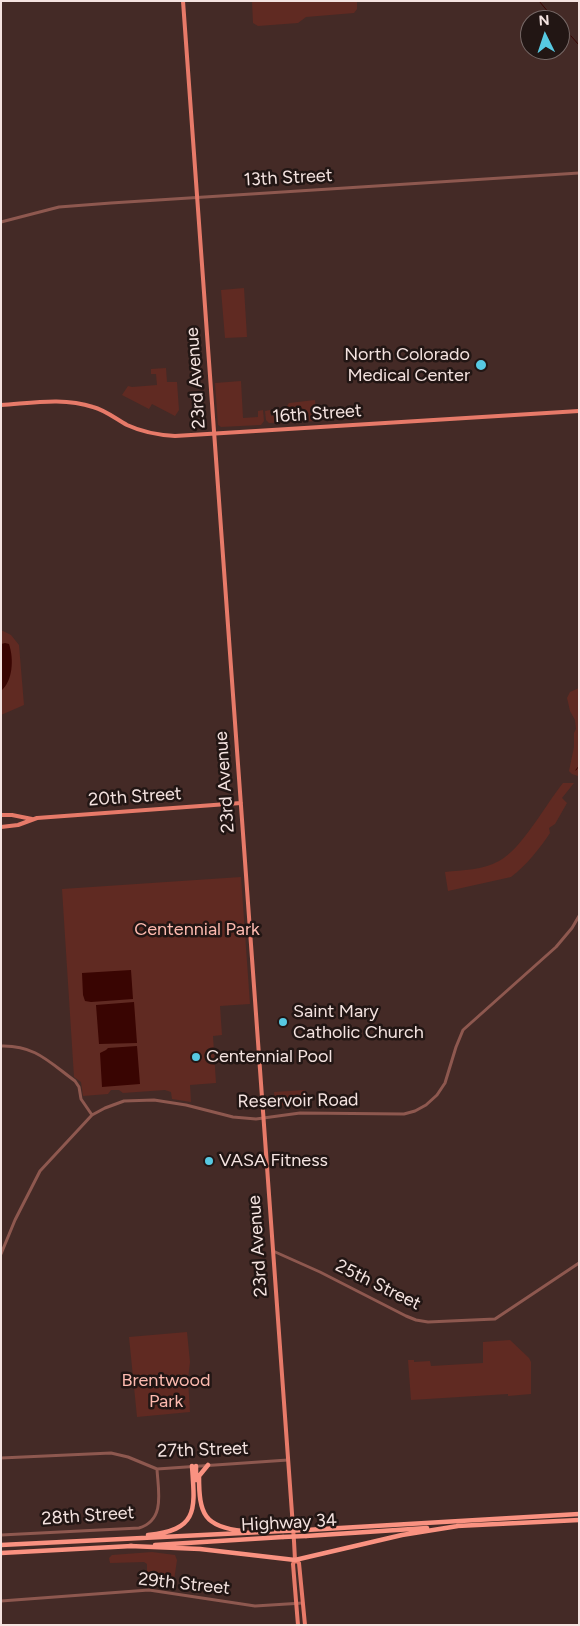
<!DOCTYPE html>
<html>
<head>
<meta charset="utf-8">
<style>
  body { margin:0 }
  #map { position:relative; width:580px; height:1626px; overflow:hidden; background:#442a26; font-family:Figtree,sans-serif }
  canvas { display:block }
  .frame { position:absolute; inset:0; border:2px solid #f4e3e0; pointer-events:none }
  .north { position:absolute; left:520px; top:10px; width:50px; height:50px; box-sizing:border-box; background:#221614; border:1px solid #766866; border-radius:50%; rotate:356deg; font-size:14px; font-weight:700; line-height:20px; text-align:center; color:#f4e3e0 }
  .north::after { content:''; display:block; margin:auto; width:18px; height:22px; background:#57c9e2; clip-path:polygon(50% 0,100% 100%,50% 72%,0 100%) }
</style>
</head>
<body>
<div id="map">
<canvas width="580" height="1626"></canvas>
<div class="frame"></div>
<div class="north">N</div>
</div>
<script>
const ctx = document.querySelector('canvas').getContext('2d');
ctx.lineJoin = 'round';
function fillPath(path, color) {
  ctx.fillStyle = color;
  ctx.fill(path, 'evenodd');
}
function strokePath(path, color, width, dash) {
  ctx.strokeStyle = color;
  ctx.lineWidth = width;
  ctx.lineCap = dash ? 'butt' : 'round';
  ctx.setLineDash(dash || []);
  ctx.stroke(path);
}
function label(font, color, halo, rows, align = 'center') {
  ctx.font = font + ' Figtree,sans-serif';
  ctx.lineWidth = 5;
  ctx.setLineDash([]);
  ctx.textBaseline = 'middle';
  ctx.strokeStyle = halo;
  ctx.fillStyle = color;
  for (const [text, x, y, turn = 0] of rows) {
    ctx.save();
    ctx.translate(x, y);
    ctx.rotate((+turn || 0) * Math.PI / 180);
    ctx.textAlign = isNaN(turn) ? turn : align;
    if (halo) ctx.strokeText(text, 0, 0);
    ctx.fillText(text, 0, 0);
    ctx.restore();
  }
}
fillPath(new Path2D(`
  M252,1H357V9L354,13L306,17L298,23L258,26L253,23Z
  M244,288L247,337L225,338L221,290Z
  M166,368L167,382H177L179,410L175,416L152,404L149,409L122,395L128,386L132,387L157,385L156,374H151V369Z
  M241,381L243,418L258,417V411L263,410L264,421L261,425L221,427L218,425L215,383Z
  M315,400L316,421L269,423L266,420L265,411L270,410L271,416L285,415V409L289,403Z
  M1,630L11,635L19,645L24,705L1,715Z
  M579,688V776H578L572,774L569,771L574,747V733L576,729L575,720L570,711L568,702L567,698L570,692Z
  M563,783H574L562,798L567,803L555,824L549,828L550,833C540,848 526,866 511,877L448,891L445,872C463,870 483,870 499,861C521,850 546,804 563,783Z
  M241,877L250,1004L220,1006L222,1035L213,1036L216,1083L190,1085L191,1102L172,1099L171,1092L165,1090L123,1093L119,1090H111L108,1094L83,1096L81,1082L74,1077L62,889Z
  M305,1090V1104L275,1106L274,1092Z
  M187,1332L190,1362L188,1379L190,1412L137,1417L129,1337Z
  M510,1340L529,1358L531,1362V1394L508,1396V1394L411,1400L408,1360H414V1362L430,1361L431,1366L483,1363V1342Z
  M152,1552L175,1555L177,1560L173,1587L147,1585V1564L144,1562L110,1563L109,1558L112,1555Z`), '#602a22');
fillPath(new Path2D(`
  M5,643L9,644C14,659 13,681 1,691V644Z
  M131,970L133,999L91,1002L85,1001L83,995L82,973Z
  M134,1002L137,1043L99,1044L96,1005Z
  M137,1046L140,1084L102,1087L100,1053L106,1050L108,1048Z`), '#390502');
strokePath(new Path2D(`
  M539,1L555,20
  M560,26L564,29
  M571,36L579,45
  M576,770L579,766`), '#390502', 1);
strokePath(new Path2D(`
  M1,222L59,207L111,203L579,173
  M1,1046C35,1045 49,1062 75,1081L79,1087L81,1099L92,1115
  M273,1251L320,1272L406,1316L416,1320L428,1322L495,1319L579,1263
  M1,1254L15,1220L40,1171L92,1115L105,1108L124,1101L154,1100L186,1105L233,1117L256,1119L300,1113L404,1114L415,1111L426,1105L437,1095L445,1083L456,1047L463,1030L556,947L572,928L579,916
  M1,1458L111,1453L128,1457L157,1469L288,1460
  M1,1535L139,1528C166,1520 158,1490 157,1469
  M1,1601L149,1590L255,1606L303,1603`), '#8e584f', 3);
strokePath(new Path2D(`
  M183,1L294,1541L295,1560L293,1564L298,1625
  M1,405C32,403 63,397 93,407C105,410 116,419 127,425C142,432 158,435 175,436L579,411
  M1,815H12L32,819
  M1,827L18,825L37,818L241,803
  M295,1560L299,1563L305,1625`), '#e77a69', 4);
strokePath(new Path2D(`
  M208,1465L199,1476C199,1514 204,1527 243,1531
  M196,1466V1480
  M457,1526L579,1520
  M306,1530L579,1514
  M148,1535C199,1530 195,1509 192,1466
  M306,1536L427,1528
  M1,1545L283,1531
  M155,1545L283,1537
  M130,1546L200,1549L295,1560L402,1535L458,1526
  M1,1553L132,1546`), '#fa9281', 4.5);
strokePath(new Path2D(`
  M283,1531L306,1530
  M283,1537L306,1536`), '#fa9281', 4.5);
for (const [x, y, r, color] of [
  [481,365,6,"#57c9e2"],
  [283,1022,5,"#57c9e2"],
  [196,1057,5,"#57c9e2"],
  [209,1161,5,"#57c9e2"]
]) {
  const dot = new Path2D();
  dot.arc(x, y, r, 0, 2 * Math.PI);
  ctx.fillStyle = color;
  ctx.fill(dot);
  strokePath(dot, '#221614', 2);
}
label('18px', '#f4e3e0', '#221614', [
  ["13th Street",288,178,-3],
  ["23rd Avenue",196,378,-94],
  ["16th Street",317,414,-4],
  ["23rd Avenue",225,782,-94],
  ["20th Street",135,797,-4],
  ["Reservoir Road",298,1101,-1],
  ["23rd Avenue",258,1246,-94],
  ["25th Street",378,1285,26],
  ["27th Street",203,1450,-2],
  ["28th Street",88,1516,-4],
  ["Highway 34",289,1523,-3],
  ["29th Street",184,1584,6]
]);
label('18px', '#f4e3e0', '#221614', [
  ["North Colorado",470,355,"right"],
  ["Medical Center",470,376,"right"],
  ["Saint Mary",293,1012],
  ["Catholic Church",293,1033],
  ["Centennial Pool",206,1057],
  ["VASA Fitness",219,1161]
], 'left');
label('18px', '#fdbaaf', '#221614', [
  ["Centennial Park",197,930],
  ["Brentwood",166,1381],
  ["Park",166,1402]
]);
</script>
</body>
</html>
